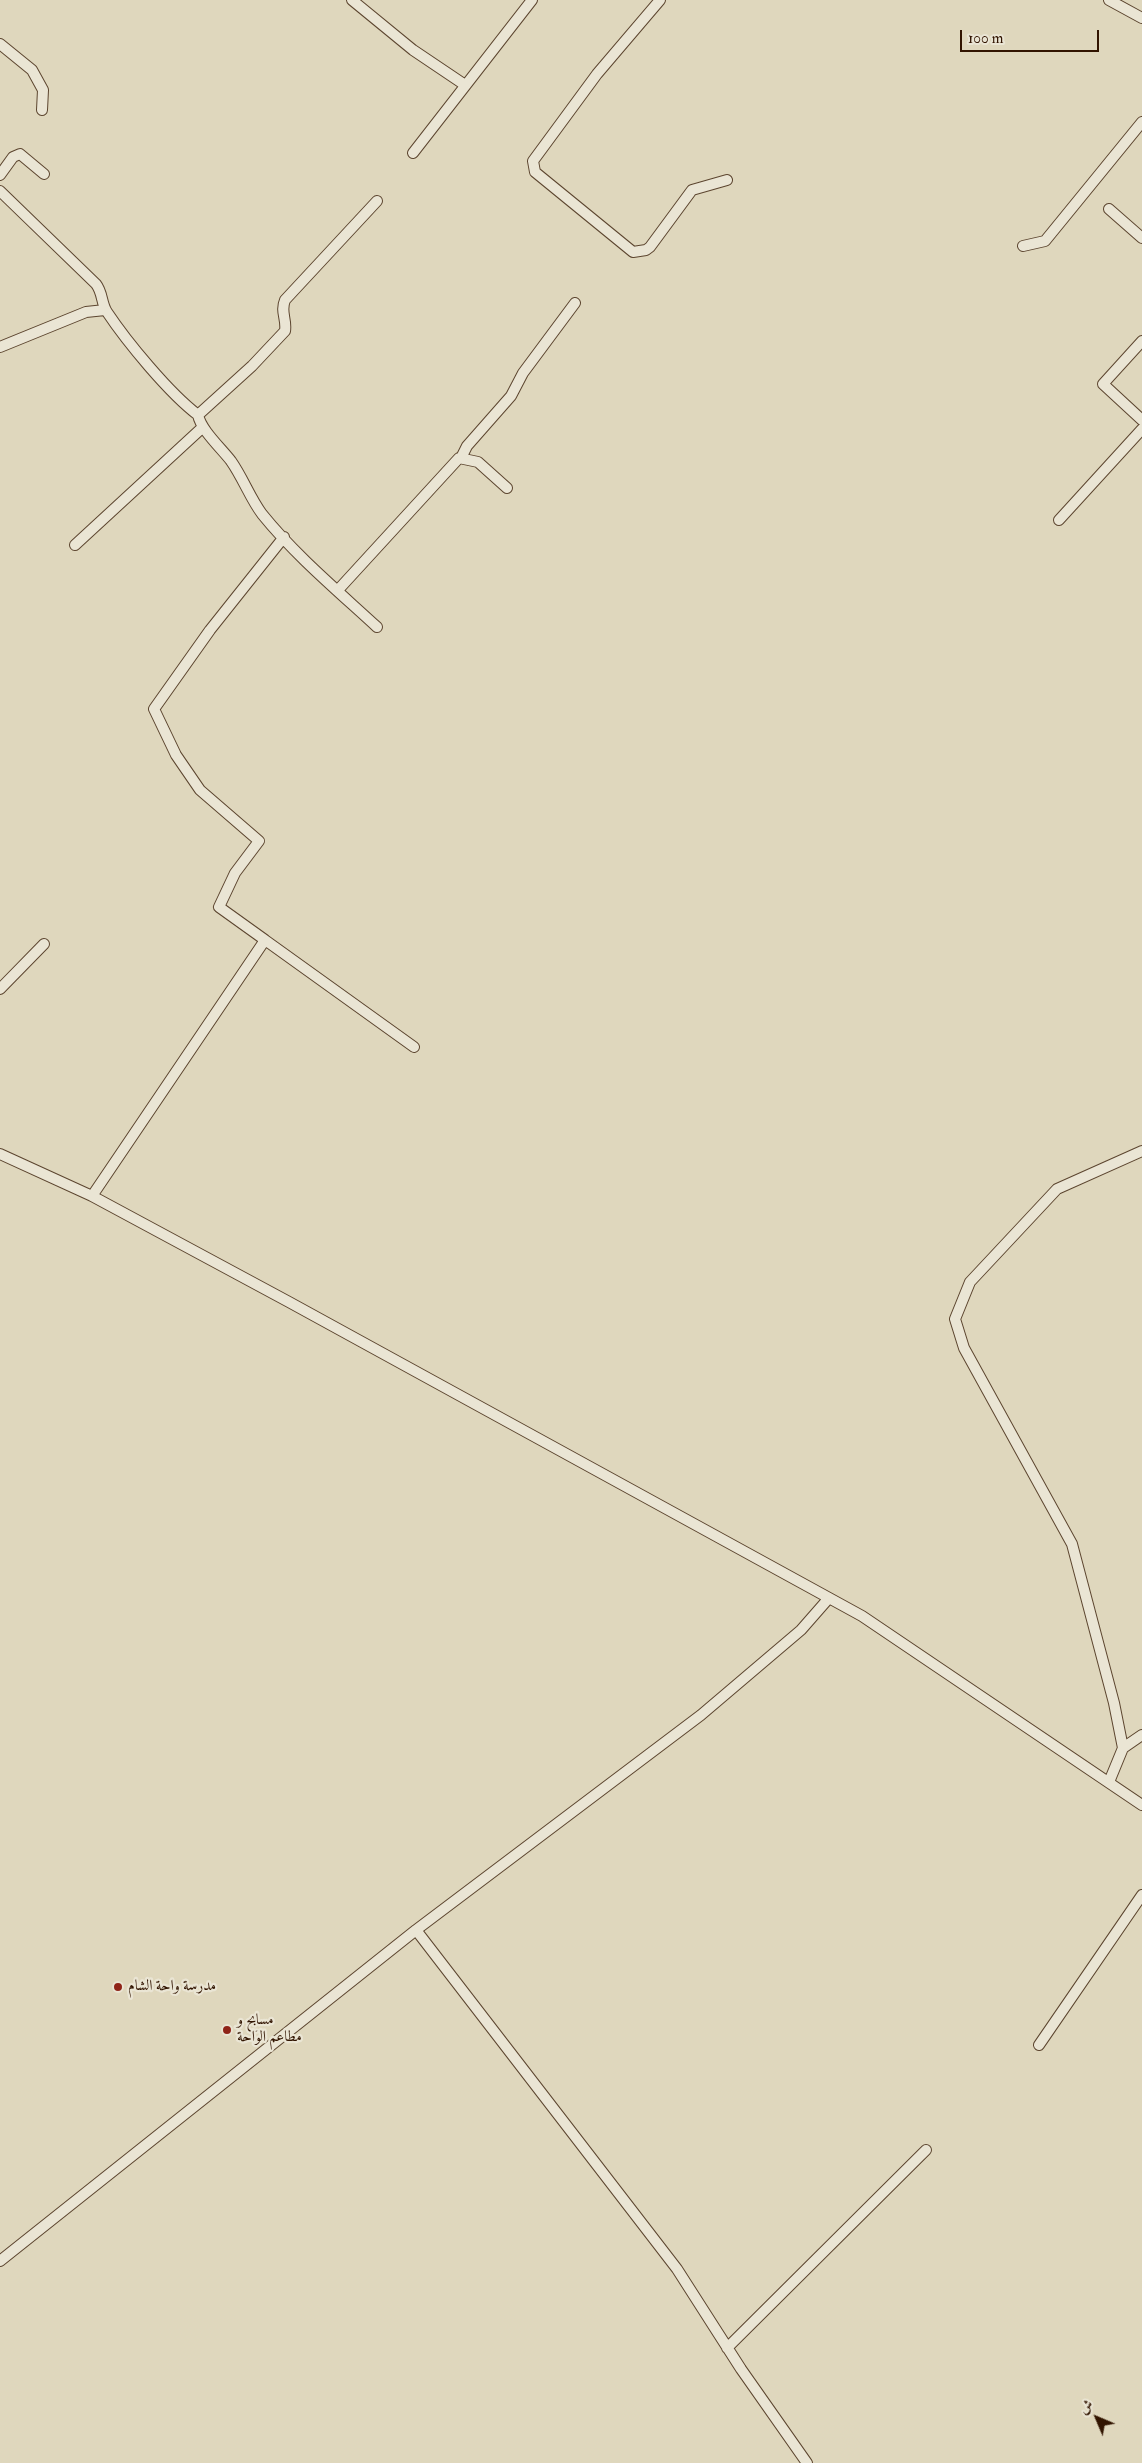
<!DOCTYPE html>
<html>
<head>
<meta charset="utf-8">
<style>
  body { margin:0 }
  #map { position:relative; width:1142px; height:2463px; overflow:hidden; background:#dfd7bd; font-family:"IM FELL Double Pica",Amiri,serif }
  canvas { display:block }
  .north { position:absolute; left:1072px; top:2393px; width:50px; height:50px; -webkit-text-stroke:4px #eae5d4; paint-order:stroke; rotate:315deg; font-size:14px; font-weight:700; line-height:20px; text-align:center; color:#311400 }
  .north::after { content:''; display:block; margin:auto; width:18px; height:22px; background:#311400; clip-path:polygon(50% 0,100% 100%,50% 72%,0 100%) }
  .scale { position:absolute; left:960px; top:30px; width:139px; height:22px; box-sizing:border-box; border:2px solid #311400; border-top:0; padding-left:6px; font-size:15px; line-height:18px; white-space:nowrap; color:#311400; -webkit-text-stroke:4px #eae5d4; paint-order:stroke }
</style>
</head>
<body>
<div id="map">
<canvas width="1142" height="2463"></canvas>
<div class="north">ش</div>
<div class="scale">100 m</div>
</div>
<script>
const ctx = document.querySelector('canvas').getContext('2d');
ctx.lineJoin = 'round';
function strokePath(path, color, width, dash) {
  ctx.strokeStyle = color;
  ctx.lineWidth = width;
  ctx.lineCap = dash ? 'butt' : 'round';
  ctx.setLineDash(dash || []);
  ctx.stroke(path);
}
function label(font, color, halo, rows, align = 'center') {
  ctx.font = font + ' "IM FELL Double Pica",Amiri,serif';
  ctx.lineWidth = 4.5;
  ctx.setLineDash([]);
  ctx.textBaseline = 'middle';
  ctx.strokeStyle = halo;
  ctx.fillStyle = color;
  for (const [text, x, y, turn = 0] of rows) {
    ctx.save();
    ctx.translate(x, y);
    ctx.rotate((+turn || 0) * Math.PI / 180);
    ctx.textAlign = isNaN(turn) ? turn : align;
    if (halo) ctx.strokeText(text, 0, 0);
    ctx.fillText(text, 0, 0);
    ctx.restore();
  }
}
const street = new Path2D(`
  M352,0L413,50L465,85
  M660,0L597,74L533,161L535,172L633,252L646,250L650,247L692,190L727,180
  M1109,0L1142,18
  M0,44L32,70L43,90L42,110
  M413,153L532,0
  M0,175L13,157L20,154L44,174
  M0,191L96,284C103,293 101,303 107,312C127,342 169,393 198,415
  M1109,209L1142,238
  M1023,246L1045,241L1142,122
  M1142,341L1103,384L1142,420
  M0,347L86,312L105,310
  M461,458L467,446L511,396L523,373L575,303
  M1059,520L1142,429
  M75,545L203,427
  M338,590L459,458L478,462L507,488
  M377,627C338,591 295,555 262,514C250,498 243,478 231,461C221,448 201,430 198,415L252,366L285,331C287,319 280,312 285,300L377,201
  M265,940L414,1047
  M0,989L44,944
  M0,1154L92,1196L289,1302L862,1616L1142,1805
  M92,1196L265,940L219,907L235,873L259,841L200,790L176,755L154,709L210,630L284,537
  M1123,1748L1142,1735
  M1109,1782L1123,1748L1114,1703L1072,1544L964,1348L955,1319L970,1282L1057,1189L1142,1151
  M416,1930L677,2269L741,2369L807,2463
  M1039,2045L1142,1895
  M0,2261L416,1930L701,1715L801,1630L829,1598
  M727,2348L926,2150`);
strokePath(street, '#5c452f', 12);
strokePath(street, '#eae5d4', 10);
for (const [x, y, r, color] of [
  [118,1987,5,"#8f2418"],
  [227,2030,5,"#8f2418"]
]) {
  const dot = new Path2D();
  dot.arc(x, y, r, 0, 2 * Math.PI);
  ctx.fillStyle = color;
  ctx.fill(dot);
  strokePath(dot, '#eae5d4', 2);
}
label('15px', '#311400', '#eae5d4', [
  ["مدرسة واحة الشام",128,1987],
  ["مسابح و",237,2021],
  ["مطاعم الواحة",237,2038]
], 'left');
</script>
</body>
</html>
